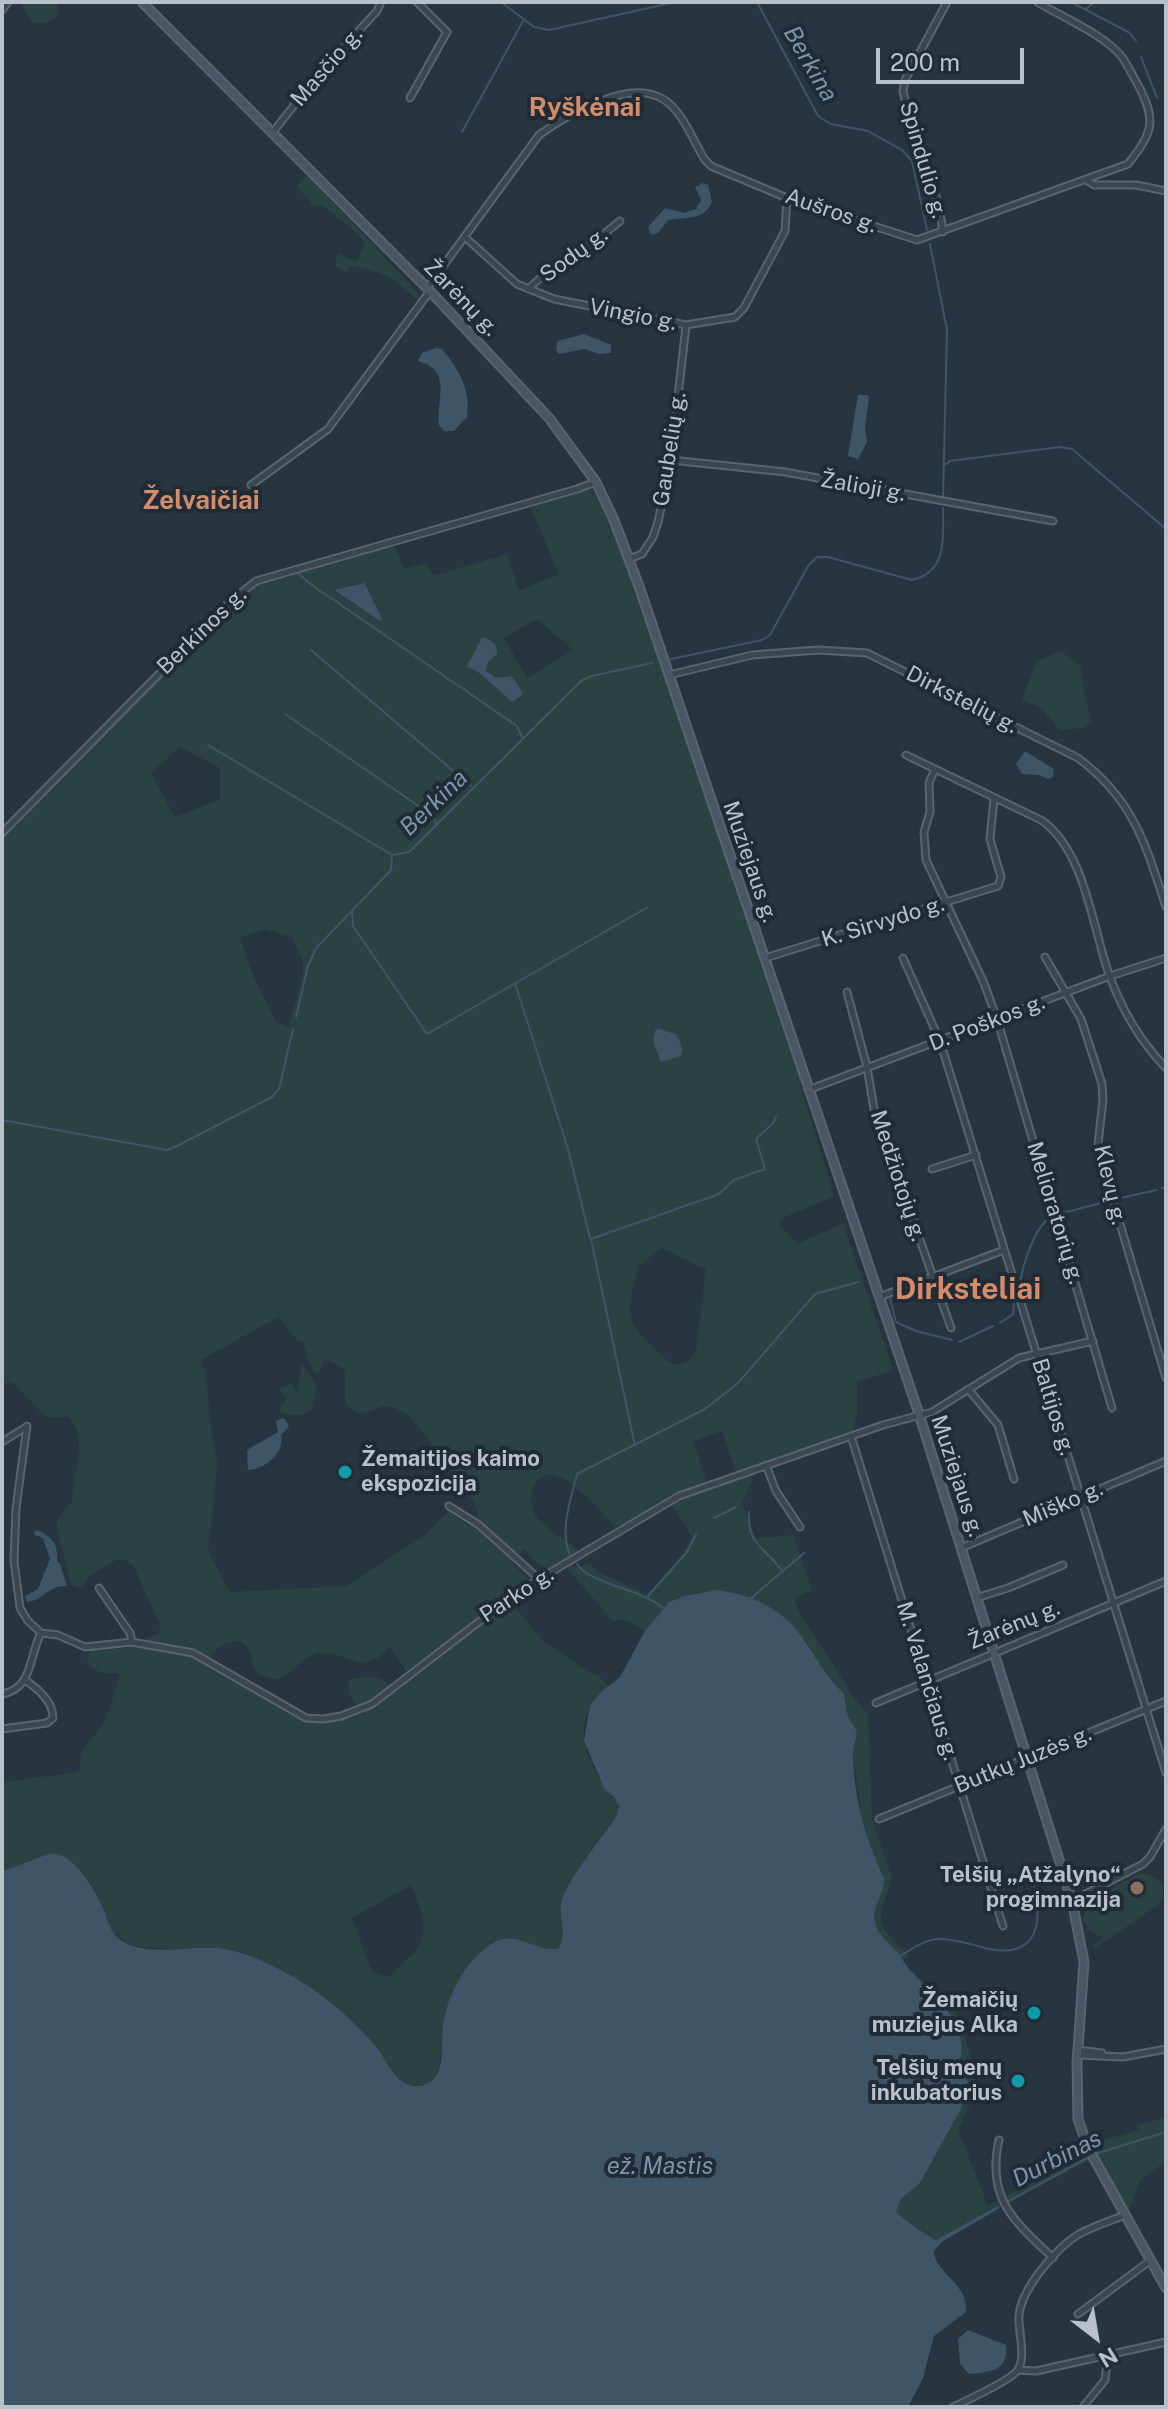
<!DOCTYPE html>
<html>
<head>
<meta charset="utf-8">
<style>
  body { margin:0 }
  #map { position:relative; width:1168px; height:2409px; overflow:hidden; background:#273540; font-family:"Public Sans",sans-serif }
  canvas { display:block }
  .frame { position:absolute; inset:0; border:4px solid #b8c1ca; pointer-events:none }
  .north { position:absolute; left:1056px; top:2297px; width:80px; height:80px; -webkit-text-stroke:6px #202b36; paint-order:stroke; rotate:149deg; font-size:22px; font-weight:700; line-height:32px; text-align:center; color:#b8c1ca }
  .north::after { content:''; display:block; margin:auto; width:28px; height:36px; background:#b8c1ca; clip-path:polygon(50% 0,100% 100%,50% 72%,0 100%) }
  .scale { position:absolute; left:876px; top:48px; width:148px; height:36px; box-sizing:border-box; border:4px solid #b8c1ca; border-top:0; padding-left:10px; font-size:24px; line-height:28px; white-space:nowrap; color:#b8c1ca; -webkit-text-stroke:6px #202b36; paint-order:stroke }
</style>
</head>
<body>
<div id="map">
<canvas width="1168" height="2409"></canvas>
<div class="frame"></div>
<div class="north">N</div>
<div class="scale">200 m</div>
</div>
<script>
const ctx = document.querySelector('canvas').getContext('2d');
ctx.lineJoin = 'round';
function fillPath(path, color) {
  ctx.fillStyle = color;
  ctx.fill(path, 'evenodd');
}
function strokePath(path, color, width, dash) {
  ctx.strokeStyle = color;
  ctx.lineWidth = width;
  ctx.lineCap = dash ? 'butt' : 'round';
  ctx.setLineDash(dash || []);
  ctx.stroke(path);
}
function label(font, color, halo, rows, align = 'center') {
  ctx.font = font + ' "Public Sans",sans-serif';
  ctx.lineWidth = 8;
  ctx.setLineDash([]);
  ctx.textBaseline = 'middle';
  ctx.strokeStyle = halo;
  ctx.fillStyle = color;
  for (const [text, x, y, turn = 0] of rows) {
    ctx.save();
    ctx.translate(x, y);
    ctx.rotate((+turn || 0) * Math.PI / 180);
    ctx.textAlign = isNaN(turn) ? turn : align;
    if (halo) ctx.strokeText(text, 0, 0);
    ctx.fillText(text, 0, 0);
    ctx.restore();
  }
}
fillPath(new Path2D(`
  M20,2H59C61,21 48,24 32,23Z
  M305,176L309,177L419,294L418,301C395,278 382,271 350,266L345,273L336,266V257L340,254L354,261L358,260L365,243C356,231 337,218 324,206H314L297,186Z
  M587,489L591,490L602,505L629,570L802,1079L799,1081L834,1196L780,1219L779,1225L797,1244L843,1223L893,1370L857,1382V1414L853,1432L736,1472L722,1431L693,1441L707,1483L678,1494L616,1528C606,1515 570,1478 555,1475C529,1471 525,1507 540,1521C552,1533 568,1540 580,1552L545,1571L524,1549L511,1562L529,1580L407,1672L390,1647C359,1680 349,1650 321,1653C297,1655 287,1691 261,1675C252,1670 252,1663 252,1653L241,1641C222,1642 215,1648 206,1664L213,1672L229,1675L306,1721H325L373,1707L509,1599L541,1639L590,1673L597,1674L609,1687C591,1697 582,1719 584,1740C585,1751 598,1777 604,1787C608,1794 615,1798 619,1806L616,1817C603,1837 564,1883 561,1904C559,1921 566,1927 559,1948L551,1950L506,1938L441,2055L439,2069L434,2080L426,2085H408L394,2075L359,2027L336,2006L297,1980L270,1965L213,1947L189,1950L140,1947L128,1944L113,1932L101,1904L48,1854L2,1872V1782L79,1772L81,1752L106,1720L120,1674C105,1672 95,1675 87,1660L90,1650L128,1648L160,1632L159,1622L133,1565L124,1559L116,1560L88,1577L82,1588L71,1585L57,1530V1520L72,1501C72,1476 90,1438 68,1417H51L44,1415L12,1382L2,1384V837L236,600L255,584L394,544L404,569L427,563L433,576L507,554L519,591L559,574L530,506ZM360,584L368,586L381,621L335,592ZM537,619L573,650L527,678L504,638ZM180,747L220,768V800L175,817L151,773ZM265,929L292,937L303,961V977L288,1027L276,1022L251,971L240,937ZM662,1248L706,1270L696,1352C679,1376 664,1359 650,1344C643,1336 633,1328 631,1318C628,1303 635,1282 638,1266ZM278,1317L298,1341L303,1342L310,1365L318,1376L325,1358L345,1370V1404L360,1414L384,1406L393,1407L408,1415L429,1439L438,1456L475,1504L478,1514L469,1527L449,1511L423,1536L346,1586L230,1592L208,1551L218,1459L212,1440L206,1375L201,1360ZM411,1885C420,1906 432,1933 414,1953C406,1961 397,1967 391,1977L372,1972L352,1918Z
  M1059,651C1088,667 1079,664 1084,691C1086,702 1090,712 1092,723L1084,728L1060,730L1042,709L1022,699L1037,661Z
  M302,1364L317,1385L312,1411C303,1416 288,1417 279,1412L281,1405L286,1401L280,1389L291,1383L297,1393Z
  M756,1471L742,1504L756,1538L793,1535L812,1590L794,1598L799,1612L855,1699L868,1715L872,1819L892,1878L881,1911V1920L885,1931L909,1957L902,1961C897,1951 887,1945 881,1936C868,1915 881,1899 884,1878L874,1857L862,1820L853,1753L857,1734L847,1714L844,1694L829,1681L795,1628L776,1612L700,1592L674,1599L663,1609L645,1631L626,1620L613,1621L567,1568L572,1564L576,1568L590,1563L597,1571L647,1595L686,1550L692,1537L672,1505L708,1487Z
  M369,1677L381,1679L391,1687L377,1698L359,1709L349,1693V1681L355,1678Z
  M1145,1873L1159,1880C1165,1889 1164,1897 1158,1905L1095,1948L1093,1945L1103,1938C1052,1915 1118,1885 1138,1874Z
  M948,1998C964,2024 977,2064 972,2095C970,2107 963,2119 958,2130L988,2206L1086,2152L1090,2160L936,2240C930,2238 900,2217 896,2212L901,2199L920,2183L962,2107C961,2097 969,2084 965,2077C963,2073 960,2070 958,2066C967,2047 952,2018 941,2002Z
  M1166,2117V2161L1140,2180L1128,2214L1090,2144L1139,2130L1138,2125Z`), '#2a4342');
fillPath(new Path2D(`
  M703,183L708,185L712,202C704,221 685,217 668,220L658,233L651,235L648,227L665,208L684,213L696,209L701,200L695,187Z
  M584,334L611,345V353L600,354L584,349L559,354L556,350L558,341Z
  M436,348L442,349C459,369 471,391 467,417L454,431H444L439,425C436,407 449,378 430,366C426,363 422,363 418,361L422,353Z
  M858,395H868L869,398L865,427L867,442L858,459L848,456Z
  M365,583L382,619L380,621L334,590Z
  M482,638C491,638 498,645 497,654L488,662L486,671L496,678L512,676L522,692L521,696L512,702L481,674L467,666Z
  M1025,751L1054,769L1053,777L1048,779L1039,775L1022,774L1016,764Z
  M658,1028L677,1035L683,1050L680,1056L661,1062L653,1041L655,1031Z
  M282,1418L286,1420L289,1427L281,1435C285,1453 264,1470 248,1470L247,1450L278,1432L276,1421Z
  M38,1530C52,1538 59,1544 57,1561L60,1564L67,1586C47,1585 45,1600 27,1602L25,1596L38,1589L50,1559L43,1538L35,1535L34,1532Z
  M716,1590C746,1593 781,1608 799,1633C814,1654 825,1676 844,1694L847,1714L857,1732C856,1740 853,1748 853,1757C854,1798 866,1841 884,1878C885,1893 872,1906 875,1921C877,1934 887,1942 896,1951C902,1957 905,1965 911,1971C935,1996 974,2028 958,2066L968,2082L961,2096L962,2107L920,2183L901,2199L896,2212C899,2216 930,2238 936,2240L998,2206L1000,2208L943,2241L934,2251C934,2273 969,2283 966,2312L934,2336L923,2378L908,2407H2V1872L48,1854C72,1849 93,1888 102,1906C107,1916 109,1930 118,1938C144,1960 195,1943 225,1949C249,1953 276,1967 297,1979C328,1998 357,2022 379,2051C389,2065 397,2086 417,2086C428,2086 436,2080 439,2069C444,2056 441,2040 443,2027C447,1995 467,1957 495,1942C516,1930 538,1954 559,1948C567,1927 559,1921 561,1904C564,1883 603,1837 616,1817L619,1806L614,1797L605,1790L584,1741L590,1706L601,1692L620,1677L645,1631L669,1602L684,1596Z
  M968,2330L1006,2345C1009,2372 989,2372 969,2374L960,2364L958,2339Z`), '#3e5568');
strokePath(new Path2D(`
  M501,2L534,27L549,30L676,2
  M757,2L818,116L831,124L868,131L902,150L912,161L927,230
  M1071,2L1130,33L1136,41
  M1087,8L1095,2
  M1141,57L1157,98
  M462,132L523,21
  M930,244L947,330L943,497
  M943,466L950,461L1060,447L1072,449L1166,529
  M299,574L309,583L517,726L522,737
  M311,650L471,786
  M671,659L762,640L770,635L808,566L817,557H828L912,580C948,572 943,537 943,508
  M285,714L433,816L436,823
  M208,745L392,855
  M352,912L353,926L427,1034L648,907
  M515,983L568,1149L590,1238
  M296,1017L308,966L316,948L391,870L392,855L409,852L582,680L592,676L652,663
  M2,1120L167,1150L173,1148L272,1097L279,1089L293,1029
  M1162,1188L1166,1187
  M1117,1199L1156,1190
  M1060,1214L1104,1202
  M1020,1283C1023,1265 1035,1224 1052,1217
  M890,1299L896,1322L916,1331L952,1340
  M1000,1323L1013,1314L1014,1303
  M959,1342L993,1326
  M635,1446L591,1239L719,1194L734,1180L765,1169L756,1139L773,1123L776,1116
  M749,1512C747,1546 766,1548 783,1572
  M714,1518L736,1507
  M570,1555C559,1530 571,1499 577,1474L705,1409L738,1383L815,1294L858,1282
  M577,1564C589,1584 642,1589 663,1608
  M648,1596L687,1552L696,1534
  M750,1599L804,1553
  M900,1956C912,1949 925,1939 940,1939C957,1939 973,1945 989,1949C1042,1959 1042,1917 1033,1880
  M1095,2154L1166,2132
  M1009,2201L1089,2157`), '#3e5568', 2);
const street = new Path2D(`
  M2,10L8,2
  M410,98L447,32L417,2
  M273,132L318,75L377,11L381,2
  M1086,180L1094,185H1136L1166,191
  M943,232C937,180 914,140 903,91L905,80L947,2
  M466,238L517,284L554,299L686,325L735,317L744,308L785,231L787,198
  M427,288L539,135C567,115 629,78 663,99C683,111 693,141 705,160L711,166L787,198L917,240L1128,164C1153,132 1157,121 1138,85C1133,76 1128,66 1122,57C1105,35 1062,17 1037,2
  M528,289L555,265L593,243L620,221
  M671,460L785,472L1053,521
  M251,485L328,429L430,291
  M629,559L642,554L653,537L658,522L671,460L686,325
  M669,675L752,655L818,650L867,653L1078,758C1134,800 1145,843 1166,907
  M906,755L1041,820C1085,850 1092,926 1109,974C1121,1008 1141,1042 1166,1068
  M935,769L929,783L930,812L924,832L926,860L984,983L997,1019L1112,1408
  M2,833L231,601L256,581L577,489L596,482
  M1045,957L1081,1019L1102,1084L1103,1100L1098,1144L1100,1157L1166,1378
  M765,958L998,886L1001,877L990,839L994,799
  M903,958L940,1041L1166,1773
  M847,992L867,1067L874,1109L951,1328
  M808,1090L1110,976L1166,958
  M932,1169L976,1155
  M879,1297L1004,1250
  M968,1389L998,1425L1014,1479
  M27,1426L16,1508L14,1561L20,1608L28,1621L41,1633L58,1635L85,1647L132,1642L193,1653L306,1718L323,1719L341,1716L372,1704L519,1591L679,1496L883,1425L932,1412L1019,1358L1093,1341
  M851,1436L1003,1926
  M2,1442L26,1427
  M766,1465L776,1491L800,1527
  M449,1506L479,1525L538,1578
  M961,1548L1166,1461
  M99,1588L130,1633L132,1642
  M976,1598L1008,1588L1063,1565
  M2,1694C33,1689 29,1656 41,1633
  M876,1703L1166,1581
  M2,1729L47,1723L53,1718C53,1701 38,1689 25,1680
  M879,1819L1166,1701
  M1072,1901L1143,1864L1150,1857L1166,1829
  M1078,2050L1102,2053
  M1078,2055L1123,2057L1166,2049
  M999,2140C986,2199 1014,2221 1053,2258
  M1078,2314L1151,2260
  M1018,2370L1036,2371L1166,2342
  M953,2407C965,2401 1010,2381 1017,2371C1027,2358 1018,2332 1019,2316C1021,2289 1056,2248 1079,2234C1094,2226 1110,2221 1125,2215
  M1083,2407L1105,2380L1108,2355`);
const secondary = new Path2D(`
  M142,2L427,288L549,418L596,482L614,520L640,589L919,1414L1072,1901L1084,1962L1077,2063L1078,2119L1088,2148L1166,2288`);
strokePath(street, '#59646d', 9);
strokePath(secondary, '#59646d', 11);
strokePath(street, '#3b4650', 5);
strokePath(secondary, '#495663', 7);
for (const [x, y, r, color] of [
  [345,1472,8,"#0f9aa8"],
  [1137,1888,8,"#8d6e63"],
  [1034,2013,8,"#0f9aa8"],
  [1018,2081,8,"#0f9aa8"]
]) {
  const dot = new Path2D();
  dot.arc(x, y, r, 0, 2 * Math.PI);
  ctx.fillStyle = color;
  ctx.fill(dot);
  strokePath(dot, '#202b36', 3);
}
label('22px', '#b8c1ca', '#202b36', [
  ["Masčio g.",327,67,-49],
  ["Spindulio g.",923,160,74],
  ["Aušros g.",831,211,19],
  ["Sodų g.",574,255,-36],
  ["Žarėnų g.",461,298,46],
  ["Vingio g.",633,315,11],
  ["Gaubelių g.",670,449,-81],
  ["Žalioji g.",863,487,10],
  ["Berkinos g.",202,631,-44],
  ["Dirkstelių g.",962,700,27],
  ["Muziejaus g.",750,862,71],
  ["K. Sirvydo g.",883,922,-17],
  ["D. Poškos g.",987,1023,-21],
  ["Medžiotojų g.",898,1176,72],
  ["Klevų g.",1110,1185,77],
  ["Melioratorių g.",1055,1213,73],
  ["Baltijos g.",1053,1407,73],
  ["Muziejaus g.",957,1476,72],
  ["Miško g.",1063,1504,-23],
  ["Parko g.",517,1595,-33],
  ["Žarėnų g.",1014,1625,-22],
  ["M. Valančiaus g.",927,1681,73],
  ["Butkų Juzės g.",1023,1760,-22]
]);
label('bold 22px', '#b8c1ca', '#202b36', [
  ["Žemaitijos kaimo",361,1459,"left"],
  ["ekspozicija",361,1484,"left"],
  ["Telšių „Atžalyno“",1121,1875],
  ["progimnazija",1121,1900],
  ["Žemaičių",1018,2000],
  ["muziejus Alka",1018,2025],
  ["Telšių menų",1002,2068],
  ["inkubatorius",1002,2093]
], 'right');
label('italic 24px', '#7a96ac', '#202b36', [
  ["Berkina",810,64,60],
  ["Berkina",434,803,-44],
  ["Durbinas",1057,2159,-27],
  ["ež. Mastis",660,2167]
]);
label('bold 26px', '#d28b6b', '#202b36', [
  ["Ryškėnai",585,108],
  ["Želvaičiai",201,501]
]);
label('bold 30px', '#d28b6b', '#202b36', [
  ["Dirksteliai",968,1290]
]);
</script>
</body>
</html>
